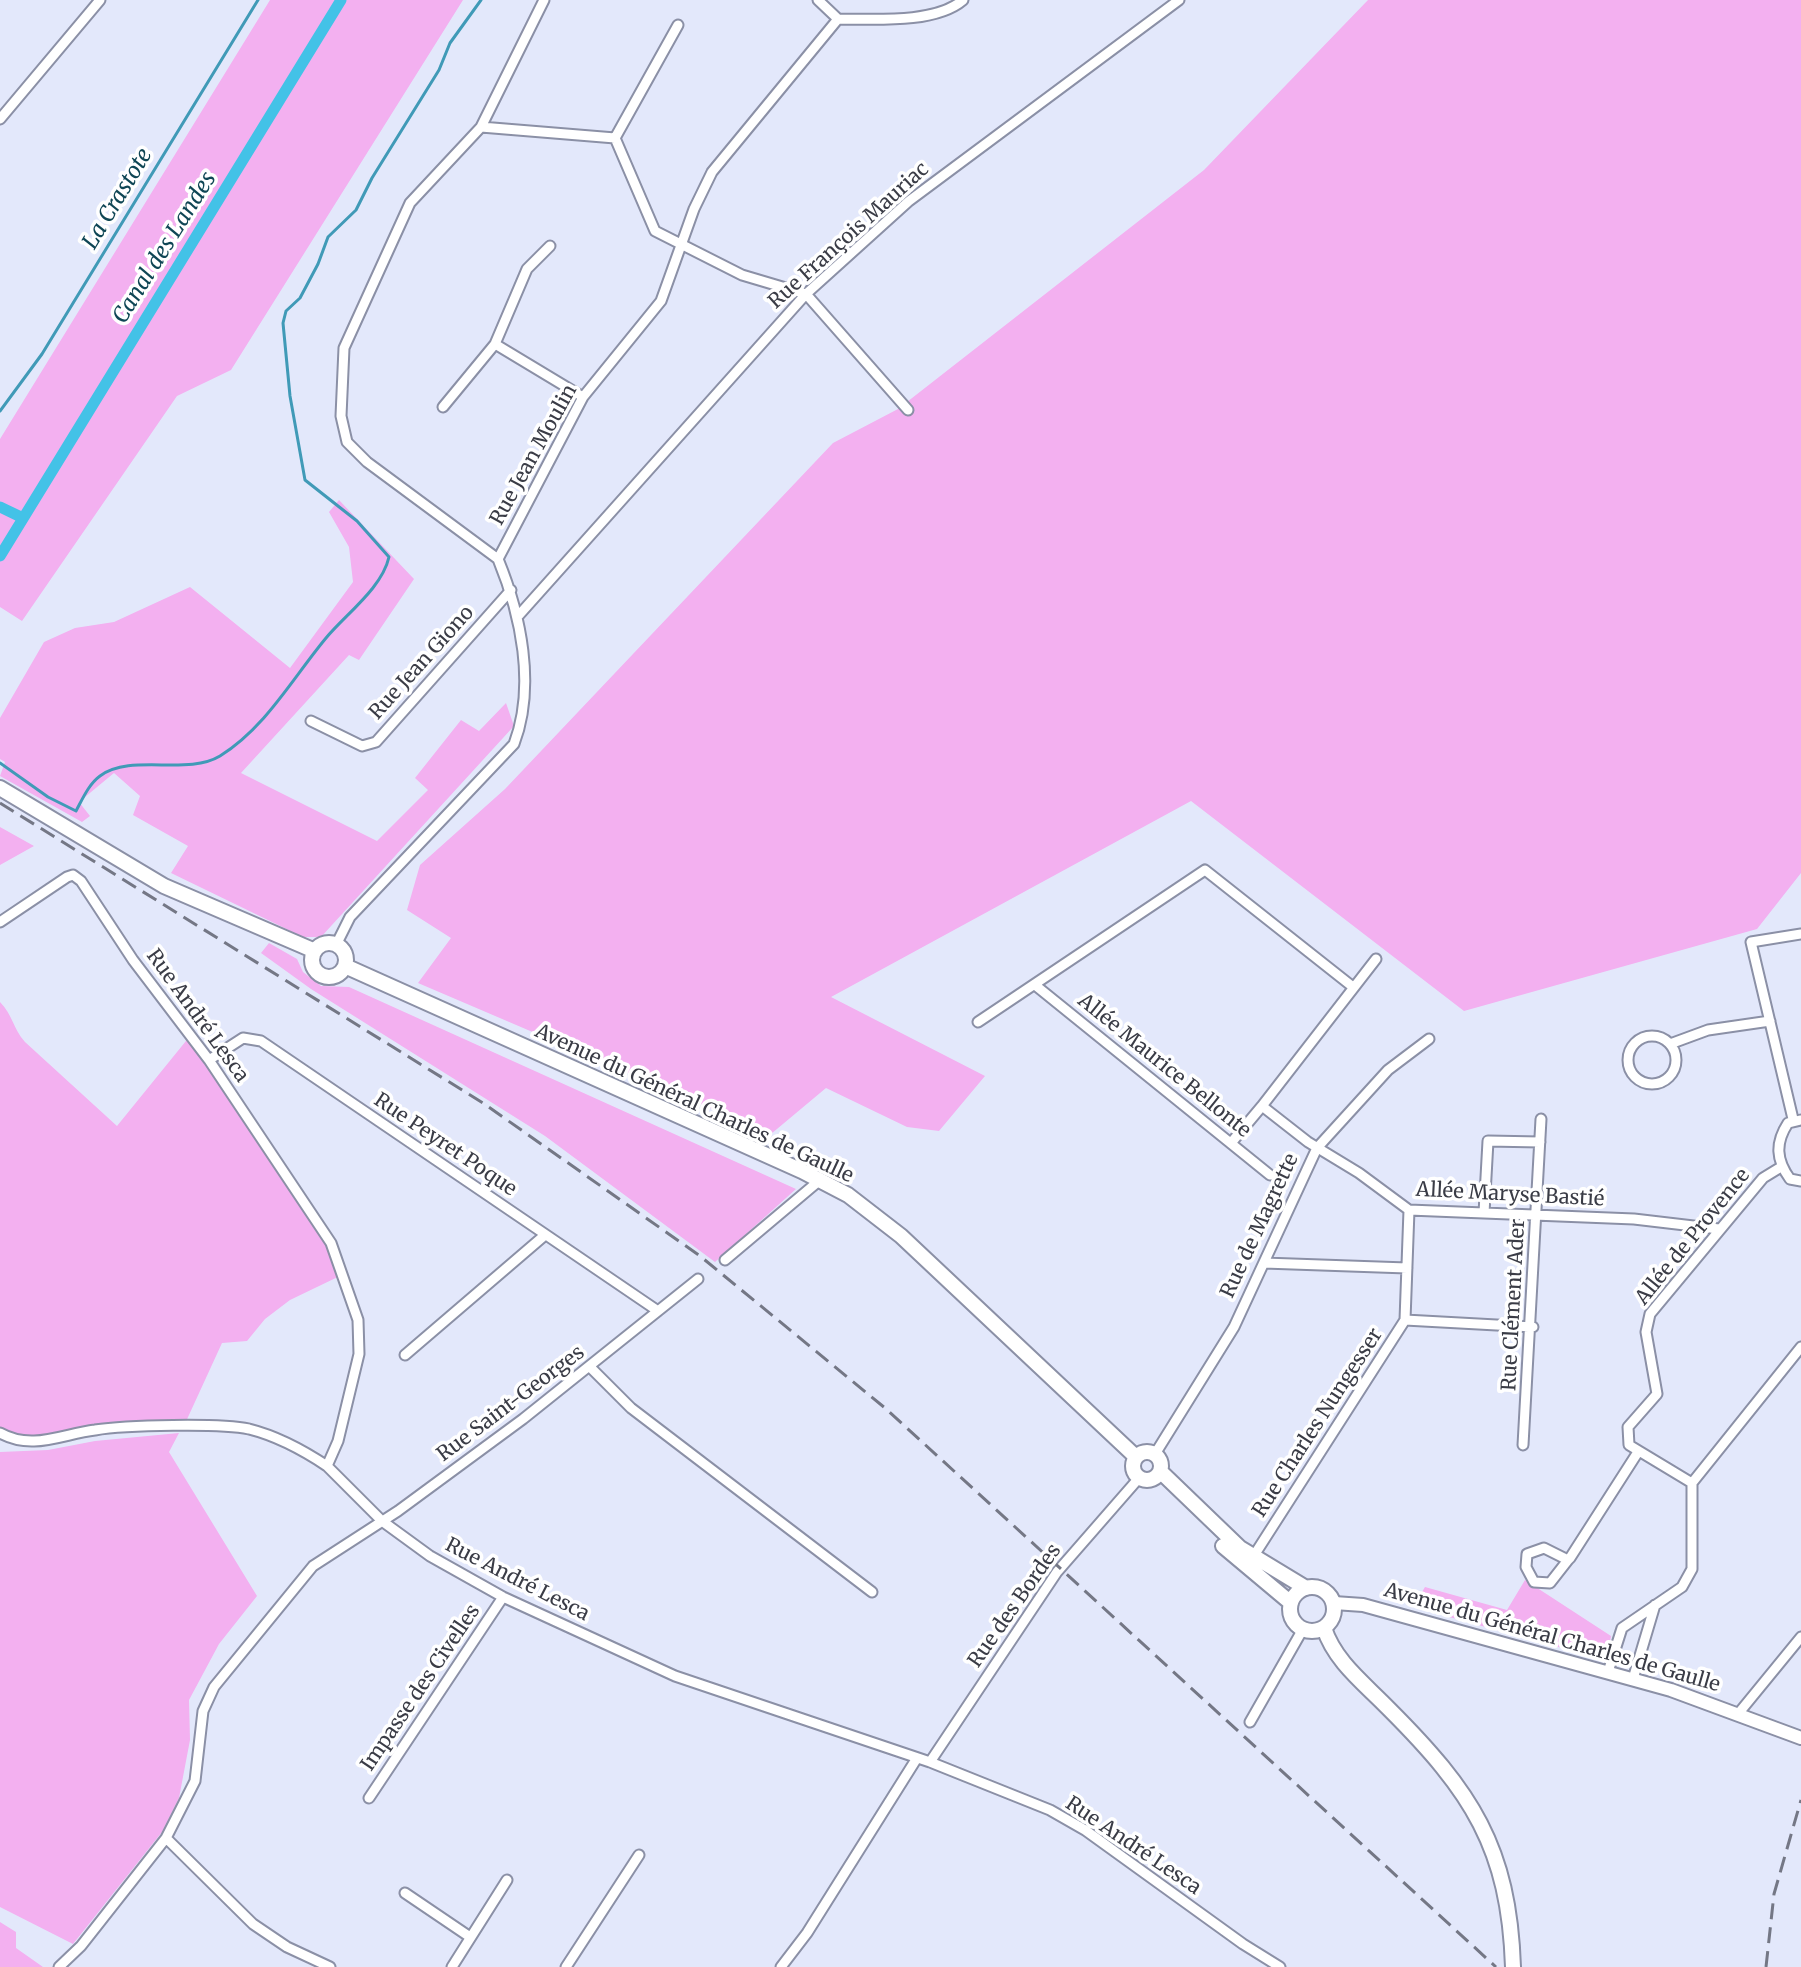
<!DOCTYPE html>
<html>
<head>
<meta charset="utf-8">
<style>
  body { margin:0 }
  canvas { display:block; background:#e3e8fb }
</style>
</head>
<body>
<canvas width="1801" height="1967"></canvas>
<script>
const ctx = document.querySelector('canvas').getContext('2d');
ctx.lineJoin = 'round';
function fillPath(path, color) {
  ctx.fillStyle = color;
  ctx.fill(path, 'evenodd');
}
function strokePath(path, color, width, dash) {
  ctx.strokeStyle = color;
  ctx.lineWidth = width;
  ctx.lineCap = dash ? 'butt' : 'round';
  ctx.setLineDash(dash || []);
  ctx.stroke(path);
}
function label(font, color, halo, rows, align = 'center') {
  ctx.font = font + ' Merriweather,serif';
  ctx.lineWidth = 7;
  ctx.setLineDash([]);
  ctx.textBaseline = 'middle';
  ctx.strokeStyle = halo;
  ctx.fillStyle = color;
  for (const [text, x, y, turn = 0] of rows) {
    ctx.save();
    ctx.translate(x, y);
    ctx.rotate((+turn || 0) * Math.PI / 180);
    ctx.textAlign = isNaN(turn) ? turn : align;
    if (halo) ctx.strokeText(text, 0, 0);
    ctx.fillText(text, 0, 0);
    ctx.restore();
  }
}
fillPath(new Path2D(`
  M270,0H463L231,370L177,396L22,621L0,607V439Z
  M1368,0H1801V873L1757,929L1464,1011L1191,801L831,997L985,1076L939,1131L907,1127L826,1088L771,1134L418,983L451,938L407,910L420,865L505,789L833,443L898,409L1204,170Z
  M339,500L414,579L359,660L349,655L241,773L377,841L428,790L415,778L461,720L479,731L506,703L514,726L321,937H303L171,873L188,846L133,815L140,796L114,773L79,802L90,816L82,822L0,776L5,762L0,759V718L44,642L75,628L114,622L190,587L290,668L353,582L349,547L329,512Z
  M0,827L34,846L0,865Z
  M269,943L297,959L303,972L321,986L349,987L796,1189L715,1262L545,1136L311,989L261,953Z
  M0,1002C13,1015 13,1029 25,1042L117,1126L190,1036L331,1243L344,1274L290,1300L265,1319L247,1341L222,1343L183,1428L97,1429L37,1442L0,1433Z
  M179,1433L169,1452L257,1596L219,1644L189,1700L190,1740L179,1798L162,1832L73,1944L0,1907V1452L48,1450L95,1441Z
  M1525,1580L1611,1636L1608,1653L1602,1659L1413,1607L1425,1587L1507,1610Z
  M0,1922L16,1932V1948L43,1967H0Z`), '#f3b0f0');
strokePath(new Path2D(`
  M0,411L42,354L258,0
  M0,763L48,797L76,811C83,798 89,784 100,776C131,753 187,776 220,756C266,727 292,679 326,638C346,614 382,588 389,557L357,521L305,480L290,396L283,323L286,311L300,298L318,264L328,237L356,210L372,178L439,70L450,43L481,0`), '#409ab7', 3);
strokePath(new Path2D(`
  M0,507L23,518
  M0,556L341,0`), '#43c2e7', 11);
const minor = new Path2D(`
  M818,0L838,19
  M0,119L100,0
  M481,127L615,138L655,231L742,275L806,294L908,410
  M615,138L678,25
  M495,344L583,397
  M443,407L495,344L527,269L550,246
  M498,559L367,462L347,442L341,416L344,348L410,203L481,127L544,0
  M519,615L806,294L909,201L1179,0
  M311,721L362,746L376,742L511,590
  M0,922L67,877L73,875L81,881L133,960L209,1060L331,1243L358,1320L359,1354L338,1441L327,1466L382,1521L430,1556L503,1597L675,1676L930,1762L1050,1810L1085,1830L1243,1944L1280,1967
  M336,945L350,917L514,744C536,686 521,615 498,559L583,397L661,301L694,209L712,172L838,19C873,19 935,24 963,0
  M1035,985L1270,1175
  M978,1022L1205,870L1353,987
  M1628 1060a24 24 0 1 1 48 0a24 24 0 1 1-48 0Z
  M1670,1044L1708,1030L1770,1021
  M209,1060L243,1038L261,1041L658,1311
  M1262,1106L1376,959
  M1793,1119L1751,942L1801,934
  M1801,1120L1788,1123C1775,1143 1776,1160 1790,1179L1801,1181
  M1231,1143L1262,1106L1308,1142L1359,1173L1409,1210L1634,1219L1719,1229
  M1484,1213L1488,1141L1540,1142
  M725,1260L820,1180
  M1264,1263L1407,1268
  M1405,1320L1533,1327
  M405,1355L545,1235
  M590,1367L631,1408L872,1592
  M0,1433C32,1451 62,1434 95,1430C125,1425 222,1423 249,1429C277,1436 303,1450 327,1466
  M1523,1445L1541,1119
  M1155,1454L1234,1327L1317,1148L1388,1070L1429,1039
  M1692,1483L1629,1445L1628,1427L1657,1394L1646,1332L1650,1314L1763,1178L1781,1167
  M1253,1557L1405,1320L1409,1210
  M1568,1560L1544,1548L1527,1554L1526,1567L1534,1582L1550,1583L1568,1560L1570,1558L1638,1452
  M1608,1672L1622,1628L1682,1587L1692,1569V1483L1801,1347
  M1633,1679L1655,1605
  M1738,1714L1801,1637
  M1250,1722L1303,1629
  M930,1762L1057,1572L1139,1478
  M369,1798L503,1597
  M166,1838L253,1924L287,1947L330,1967
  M405,1893L470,1937
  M59,1967L81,1946L166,1838L195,1781L203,1711L214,1687L313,1566L398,1511L523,1419L698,1279
  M452,1967L507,1880
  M566,1967L639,1855
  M781,1967L807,1933L917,1758`);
const tertiary = new Path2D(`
  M1334,1603L1363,1605L1671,1690L1801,1738`);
const secondary = new Path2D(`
  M0,788L164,886L315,951
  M312 960a17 17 0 1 1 34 0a17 17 0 1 1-34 0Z
  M345,966L802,1171L848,1195L901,1236L1136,1457
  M1133 1466a14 14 0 1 1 28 0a14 14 0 1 1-28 0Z
  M1161,1472L1240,1548L1306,1588
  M1223,1546L1291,1603
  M1290 1609a22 22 0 1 1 44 0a22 22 0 1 1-44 0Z
  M1324,1628C1335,1662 1365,1684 1389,1709C1471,1791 1509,1847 1513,1967`);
strokePath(minor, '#8b90a6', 13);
strokePath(tertiary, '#8b90a6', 16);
strokePath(secondary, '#8b90a6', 18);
strokePath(minor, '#fff', 9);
strokePath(tertiary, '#fff', 12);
strokePath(secondary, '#fff', 14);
strokePath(new Path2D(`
  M0,803L483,1103L700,1256L885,1408L1496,1967
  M1766,1967L1774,1894L1801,1800`), '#747785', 3, [16, 8]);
label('20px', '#3a3c46', '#fff', [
  ["Rue François Mauriac",849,236,-42],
  ["Rue Jean Moulin",534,455,-61],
  ["Rue Jean Giono",422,663,-48],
  ["Rue André Lesca",197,1016,54],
  ["Allée Maurice Bellonte",1164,1066,39],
  ["Avenue du Général Charles de Gaulle",694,1104,25],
  ["Rue Peyret Poque",445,1145,34],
  ["Allée Maryse Bastié",1510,1195,3],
  ["Rue de Magrette",1260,1226,-65],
  ["Allée de Provence",1693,1237,-51],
  ["Rue Clément Ader",1514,1305,-87],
  ["Rue Saint-Georges",511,1404,-37],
  ["Rue Charles Nungesser",1318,1423,-57],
  ["Rue André Lesca",517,1580,27],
  ["Rue des Bordes",1015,1606,-55],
  ["Avenue du Général Charles de Gaulle",1552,1638,16],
  ["Impasse des Civelles",421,1688,-56],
  ["Rue André Lesca",1133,1846,34]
]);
label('italic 22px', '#0f4655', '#fff', [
  ["La Crastote",118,199,-59],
  ["Canal des Landes",165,248,-58]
]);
</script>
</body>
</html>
